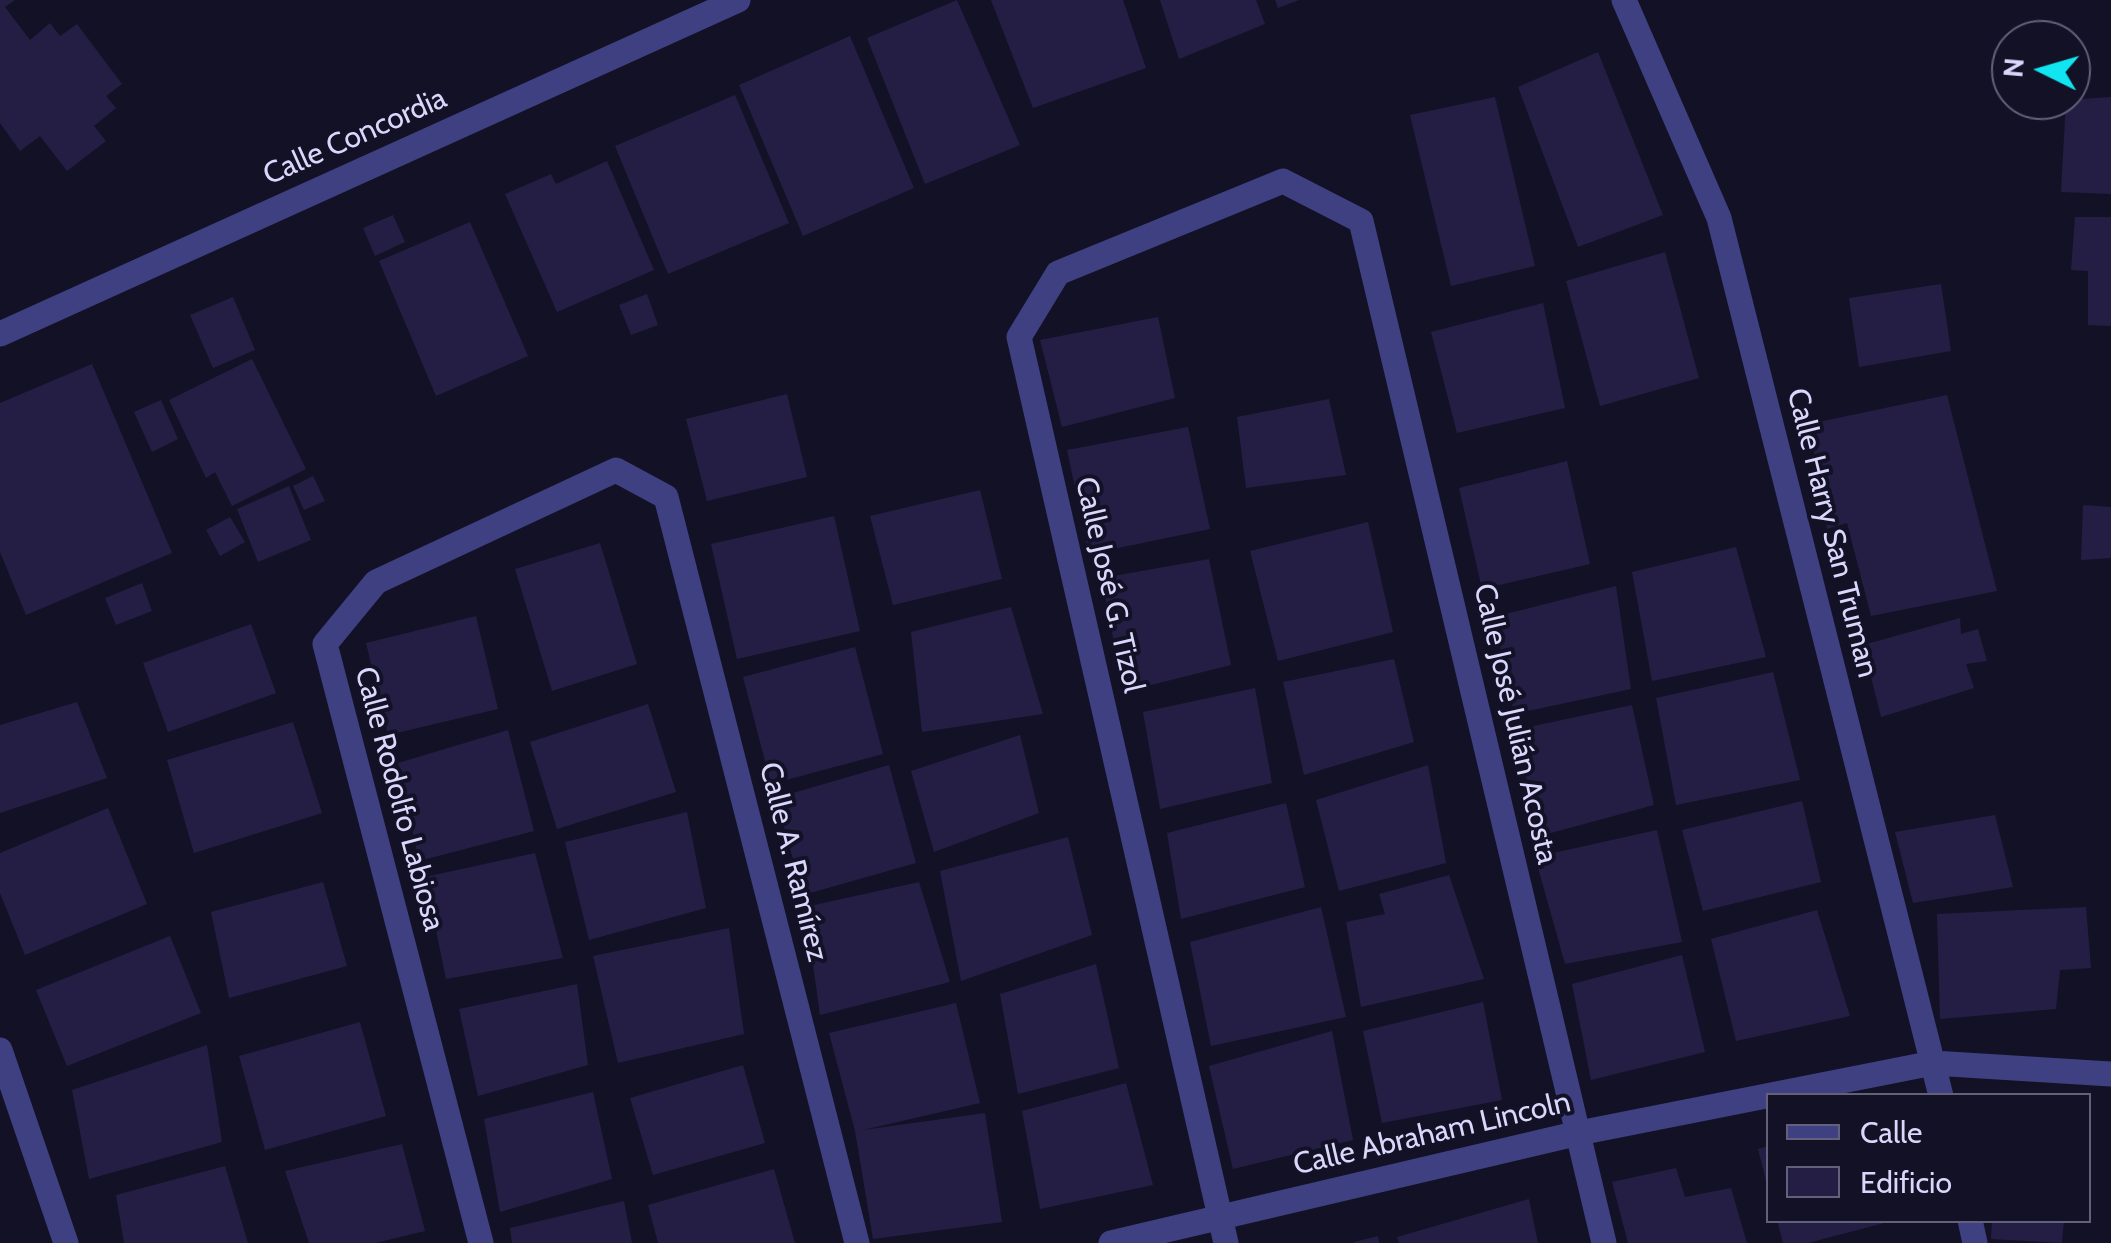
<!DOCTYPE html>
<html>
<head>
<meta charset="utf-8">
<style>
  body { margin:0 }
  #map { position:relative; width:2111px; height:1243px; overflow:hidden; background:#131125; font-family:Cabin,sans-serif }
  canvas { display:block }
  .legend { position:absolute; left:1766px; top:1093px; width:325px; height:130px; box-sizing:border-box; background:#131125; border:2px solid #63607b; margin:0; padding:12px 18px; list-style:none; font-size:30px; color:#dad7fc }
  .legend li { display:flex; align-items:center; gap:20px; height:50px }
  .legend b { width:50px; border:2px solid #63607b }
  .north { position:absolute; left:1991px; top:20px; width:100px; height:100px; box-sizing:border-box; background:#131125; border:2px solid #63607b; border-radius:50%; rotate:275deg; font-size:28px; font-weight:700; line-height:40px; text-align:center; color:#dad7fc }
  .north::after { content:''; display:block; margin:auto; width:35px; height:45px; background:#10e5f0; clip-path:polygon(50% 0,100% 100%,50% 72%,0 100%) }
</style>
</head>
<body>
<div id="map">
<canvas width="2111" height="1243"></canvas>
<ul class="legend">
<li><b style="height:12px;background:#3f4081"></b>Calle</li>
<li><b style="height:28px;background:#241e45"></b>Edificio</li>
</ul>
<div class="north">N</div>
</div>
<script>
const ctx = document.querySelector('canvas').getContext('2d');
ctx.lineJoin = 'round';
function fillPath(path, color) {
  ctx.fillStyle = color;
  ctx.fill(path, 'evenodd');
}
function strokePath(path, color, width, dash) {
  ctx.strokeStyle = color;
  ctx.lineWidth = width;
  ctx.lineCap = dash ? 'butt' : 'round';
  ctx.setLineDash(dash || []);
  ctx.stroke(path);
}
function label(font, color, halo, rows, align = 'center') {
  ctx.font = font + ' Cabin,sans-serif';
  ctx.lineWidth = 8;
  ctx.setLineDash([]);
  ctx.textBaseline = 'middle';
  ctx.strokeStyle = halo;
  ctx.fillStyle = color;
  for (const [text, x, y, turn = 0] of rows) {
    ctx.save();
    ctx.translate(x, y);
    ctx.rotate((+turn || 0) * Math.PI / 180);
    ctx.textAlign = isNaN(turn) ? turn : align;
    if (halo) ctx.strokeText(text, 0, 0);
    ctx.fillText(text, 0, 0);
    ctx.restore();
  }
}
fillPath(new Path2D(`
  M0,0H15L5,7L30,40L50,23L60,36L77,24L122,84L106,96L116,108L94,126L106,141L67,171L40,136L20,151L0,123Z
  M957,0L1020,145L925,184L867,38Z
  M991,0H1123L1146,68L1033,108Z
  M1160,0H1256L1265,24L1179,59Z
  M1275,0H1299L1278,8Z
  M850,36L914,188L803,236L739,85Z
  M1598,52L1663,215L1578,247L1518,87Z
  M735,95L789,223L668,274L615,146Z
  M1495,97L1535,266L1451,286L1410,115Z
  M2111,97V194L2061,192L2066,100Z
  M607,161L654,270L557,312L505,194L551,174L556,184Z
  M393,215L405,242L375,256L363,228Z
  M2075,217H2111V326L2088,325V271L2071,270Z
  M470,222L528,356L436,396L379,261Z
  M1665,252L1699,378L1600,406L1566,281Z
  M1941,284L1951,351L1859,367L1849,298Z
  M647,294L658,325L631,335L619,305Z
  M233,297L255,350L213,368L190,315Z
  M1543,303L1565,408L1457,433L1431,332Z
  M1158,317L1175,398L1062,427L1040,340Z
  M252,359L306,469L232,506L215,472L206,478L169,400Z
  M92,364L172,553L26,615L0,552V403Z
  M787,394L807,477L707,501L686,419Z
  M1947,395L1997,591L1871,616L1847,523L1827,529L1809,424Z
  M1329,399L1346,475L1246,488L1237,417Z
  M161,400L178,439L152,452L134,412Z
  M1188,427L1210,529L1089,554L1067,450Z
  M1567,461L1590,564L1482,589L1459,488Z
  M313,476L325,501L304,510L293,486Z
  M289,486L311,540L258,562L237,509Z
  M980,490L1002,579L893,605L870,516Z
  M2083,505L2111,507V558L2081,560Z
  M834,516L860,631L737,659L711,544Z
  M230,517L245,542L220,556L206,530Z
  M1368,522L1393,632L1278,661L1250,551Z
  M600,543L637,664L552,691L515,569Z
  M1736,547L1766,657L1652,681L1632,572Z
  M1209,559L1231,665L1123,692L1102,578Z
  M142,583L152,611L116,625L105,598Z
  M1616,586L1631,689L1514,714L1494,617Z
  M1011,607L1043,714L922,732L911,632Z
  M476,616L498,709L388,735L366,643Z
  M1960,618L1961,634L1978,629L1987,661L1966,664L1974,688L1881,717L1863,645Z
  M251,624L276,693L168,732L143,663Z
  M855,647L883,754L771,784L743,677Z
  M1394,659L1414,742L1304,775L1283,682Z
  M1773,672L1800,780L1676,805L1656,698Z
  M1255,688L1272,783L1160,809L1143,712Z
  M77,702L107,778L0,813V725Z
  M648,704L676,792L557,829L530,742Z
  M1632,705L1654,805L1540,836L1515,730Z
  M293,722L322,813L194,853L167,760Z
  M508,730L534,831L419,861L398,763Z
  M1020,735L1039,813L934,852L911,771Z
  M889,765L916,863L803,895L776,798Z
  M1428,765L1446,863L1339,891L1316,800Z
  M1802,801L1821,882L1703,911L1682,830Z
  M1286,803L1305,887L1181,919L1167,833Z
  M108,808L147,904L25,955L0,893V853Z
  M687,812L706,908L589,940L565,842Z
  M1995,815L2013,887L1913,903L1895,832Z
  M1657,830L1682,942L1565,964L1535,857Z
  M1068,837L1092,935L961,981L940,871Z
  M535,853L563,958L446,979L425,877Z
  M1449,875L1484,979L1361,1007L1346,922L1385,914L1379,894Z
  M323,882L347,966L229,998L211,912Z
  M919,882L950,982L820,1015L805,907Z
  M1321,907L1346,1017L1211,1046L1190,942Z
  M2086,907L2091,968L2060,970L2056,1009L1940,1019L1937,914Z
  M1817,910L1850,1016L1736,1041L1711,939Z
  M729,928L744,1034L618,1063L593,956Z
  M170,936L201,1013L67,1066L36,990Z
  M1682,955L1705,1052L1591,1080L1572,984Z
  M1096,964L1119,1068L1018,1094L1000,994Z
  M577,984L588,1065L478,1096L459,1009Z
  M1483,1002L1502,1100L1382,1123L1363,1031Z
  M956,1003L980,1103L863,1130L985,1113L1002,1222L873,1239L855,1131L829,1033Z
  M360,1022L386,1116L265,1150L239,1056Z
  M1332,1031L1353,1140L1233,1169L1209,1066Z
  M207,1045L222,1142L89,1179L72,1090Z
  M743,1065L765,1143L653,1175L630,1098Z
  M1126,1083L1153,1185L1040,1209L1022,1111Z
  M593,1092L612,1179L500,1212L484,1119Z
  M402,1144L425,1231L375,1243H309L285,1171Z
  M1768,1146V1185H1767L1758,1149Z
  M225,1166L248,1243H124L116,1195Z
  M1676,1168L1685,1197L1731,1188L1747,1243H1628L1612,1182Z
  M774,1169L795,1243H658L648,1205Z
  M1529,1199L1538,1243H1399L1397,1237Z
  M624,1201L632,1243H512L510,1228Z
  M1777,1220H1888V1222L1808,1243H1783Z
  M1992,1220H2064L2062,1243L1991,1239Z
  M1378,1236L1379,1243H1354V1242Z`), '#241e45');
strokePath(new Path2D(`
  M1624,0L1719,218L1941,1096
  M0,1050L66,1243
  M1970,1220L1975,1243
  M481,1243L325,644L376,582L616,470L666,497L857,1243
  M1111,1243L1579,1133L1933,1063L2111,1074
  M1226,1243L1019,337L1058,273L1283,181L1361,221L1604,1243`), '#3f4081', 25);
strokePath(new Path2D(`
  M0,334L738,0`), '#3f4081', 25);
label('30px', '#dad7fc', '#131125', [
  ["Calle Concordia",355,137,-24],
  ["Calle Harry San Truman",1832,533,76],
  ["Calle José G. Tizol",1109,585,77],
  ["Calle José Julián Acosta",1515,724,77],
  ["Calle Rodolfo Labiosa",399,799,75],
  ["Calle A. Ramírez",793,862,76],
  ["Calle Abraham Lincoln",1432,1134,-13]
]);
</script>
</body>
</html>
